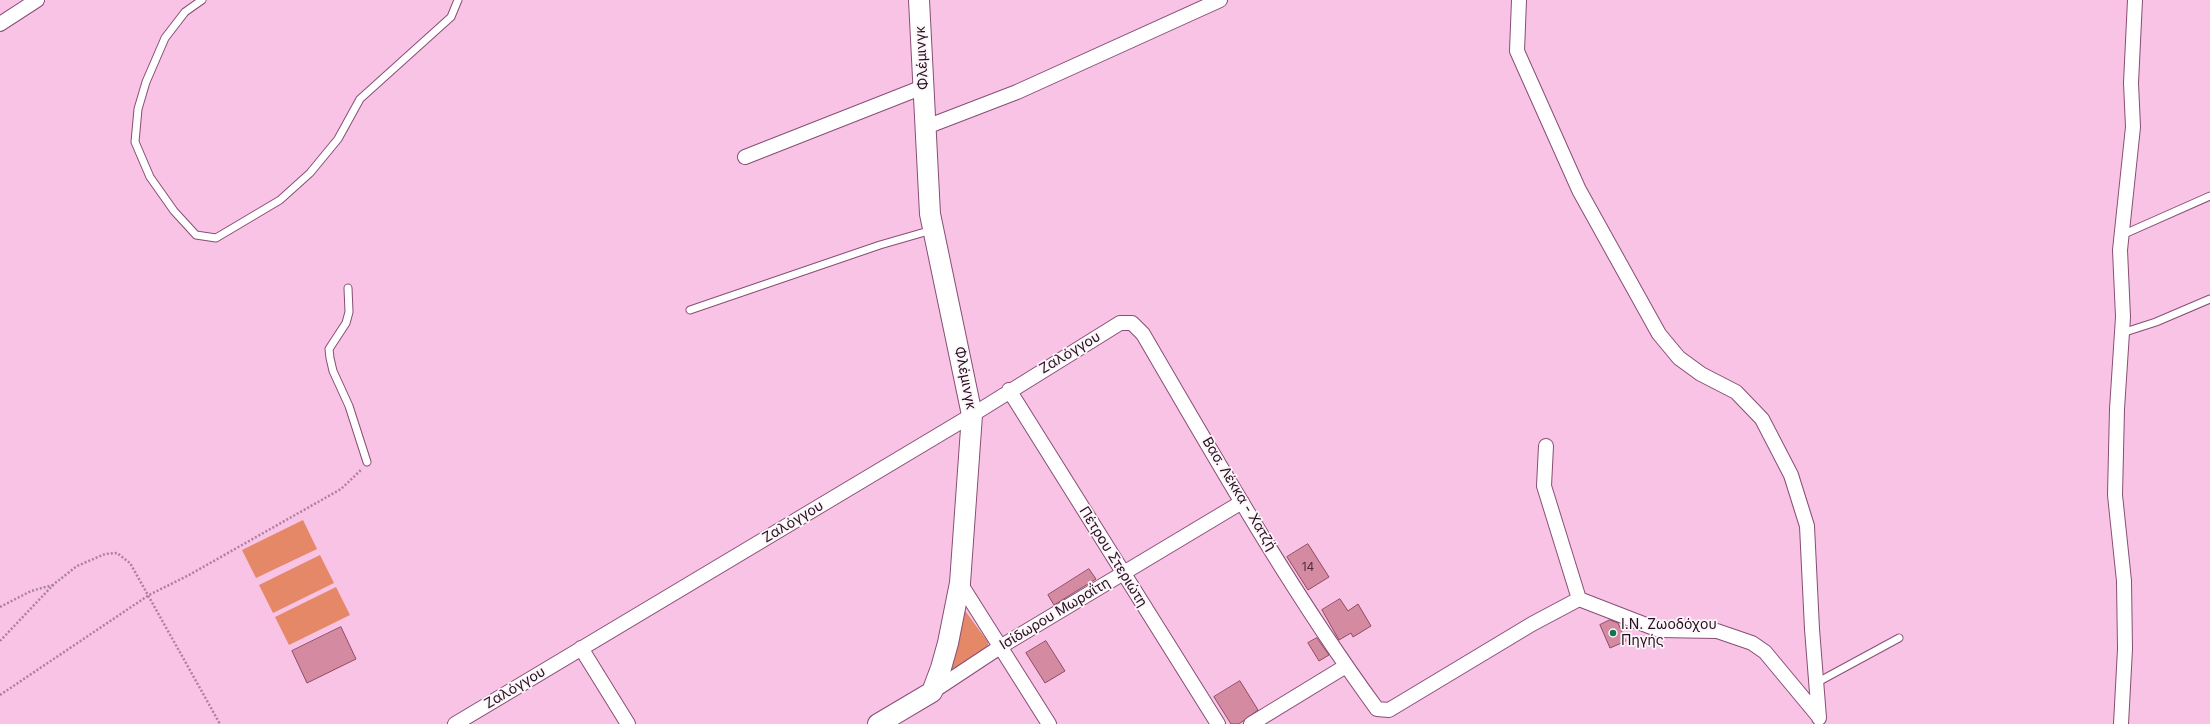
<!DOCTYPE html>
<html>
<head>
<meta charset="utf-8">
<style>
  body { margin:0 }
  canvas { display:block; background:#f9c3e6 }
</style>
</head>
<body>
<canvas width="2210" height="724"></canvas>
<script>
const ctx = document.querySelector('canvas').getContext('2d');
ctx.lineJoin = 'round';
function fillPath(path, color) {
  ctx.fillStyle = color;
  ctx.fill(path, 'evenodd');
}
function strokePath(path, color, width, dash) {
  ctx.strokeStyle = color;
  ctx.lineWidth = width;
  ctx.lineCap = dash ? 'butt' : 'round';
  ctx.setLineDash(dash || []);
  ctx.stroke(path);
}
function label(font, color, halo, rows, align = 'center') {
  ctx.font = font + ' Inter,sans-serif';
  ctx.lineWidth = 3.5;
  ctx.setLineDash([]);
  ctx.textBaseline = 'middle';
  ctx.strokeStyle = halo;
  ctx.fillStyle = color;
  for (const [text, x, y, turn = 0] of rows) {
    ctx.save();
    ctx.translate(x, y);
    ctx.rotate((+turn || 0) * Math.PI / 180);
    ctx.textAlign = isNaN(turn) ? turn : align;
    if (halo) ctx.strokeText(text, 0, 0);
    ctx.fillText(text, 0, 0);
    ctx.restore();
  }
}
fillPath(new Path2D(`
  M303,520L317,549L256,578L242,550Z
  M320,555L334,583L273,613L259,585Z
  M336,587L350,615L289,645L275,617Z
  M963,608L988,642V646L947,673Z`), '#e48867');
const building = new Path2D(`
  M1308,544L1329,577L1308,590L1287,557Z
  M1089,569L1096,579L1054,605L1048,595Z
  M1340,599L1348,611L1358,604L1371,626L1353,637L1351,633L1339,640L1322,610Z
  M1610,620L1618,623L1626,641L1610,648L1600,625Z
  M341,627L356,659L307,683L292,651Z
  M1317,638L1329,655L1319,661L1308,643Z
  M1046,641L1065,671L1045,683L1026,653Z
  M1240,681L1258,710L1239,724H1231L1214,697Z`);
fillPath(building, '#d48ba1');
strokePath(building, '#8e4b61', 1);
const lane = new Path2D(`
  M202,0L185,12L165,38L146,82L138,109L135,142L150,177L174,211L196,235L216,238L280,200L310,173L338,139L360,99L451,17L458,0
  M2122,235L2210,196
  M348,288L349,312L346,323L329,349L330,358L333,371L349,406L367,462
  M690,310L880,245L932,230
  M2122,333L2156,322L2210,299
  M1816,683L1899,638`);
const street = new Path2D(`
  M1519,0L1517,51L1579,190L1659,334L1679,358L1701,374L1736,392L1762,419L1791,475L1807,526L1812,629L1819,718
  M0,24L37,0
  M926,127L1017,92L1220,0
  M745,157L923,87
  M1009,390L1218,724
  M1546,446L1544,486L1579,599
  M960,583L1049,724
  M581,648L628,724
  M932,692L1000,647L1242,502
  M455,724L972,415L1120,323H1132L1143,334C1217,461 1290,590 1377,709L1389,710L1532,624L1579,599L1659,630L1717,631L1752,643L1765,652L1819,717
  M1251,724L1346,666
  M2121,724L2125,649L2124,581L2115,495L2117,409L2123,317L2120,250L2133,127L2131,83L2135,0`);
const secondary = new Path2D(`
  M878,724L932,692L941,668L948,643L960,583L972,415L930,214L919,0`);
strokePath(lane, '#884e75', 9);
strokePath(street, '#884e75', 16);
strokePath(secondary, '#884e75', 22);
strokePath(new Path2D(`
  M0,607L31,591L53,585
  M0,641L54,584L77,566L105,554L117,553L130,563L220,724
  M0,695L149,595L189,575L341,489L361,470`), '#ac819d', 2.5, [2, 2]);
strokePath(lane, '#fff', 7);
strokePath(street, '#fff', 14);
strokePath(secondary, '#fff', 20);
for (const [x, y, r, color] of [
  [1613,633,4,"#11764e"]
]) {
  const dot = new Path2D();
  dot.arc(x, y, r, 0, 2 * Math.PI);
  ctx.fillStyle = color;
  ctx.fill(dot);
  strokePath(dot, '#fcf5f9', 1.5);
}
label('12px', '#512d3f', null, [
  ["14",1308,567]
]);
label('14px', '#250e1e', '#fcf5f9', [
  ["Φλέμινγκ",922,58,-93],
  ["Ζαλόγγου",1070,353,-31],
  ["Φλέμινγκ",965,378,79],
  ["Βασ. Λέκκα - Χατζή",1239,494,59],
  ["Ζαλόγγου",793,522,-31],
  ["Πέτρου Στεριώτη",1113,557,58],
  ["Ισίδωρου Μωραΐτη",1055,614,-31],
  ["Ζαλόγγου",515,688,-31]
]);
label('14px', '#250e1e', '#fcf5f9', [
  ["Ι.Ν. Ζωοδόχου",1621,625],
  ["Πηγής",1621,641]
], 'left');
</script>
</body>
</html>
